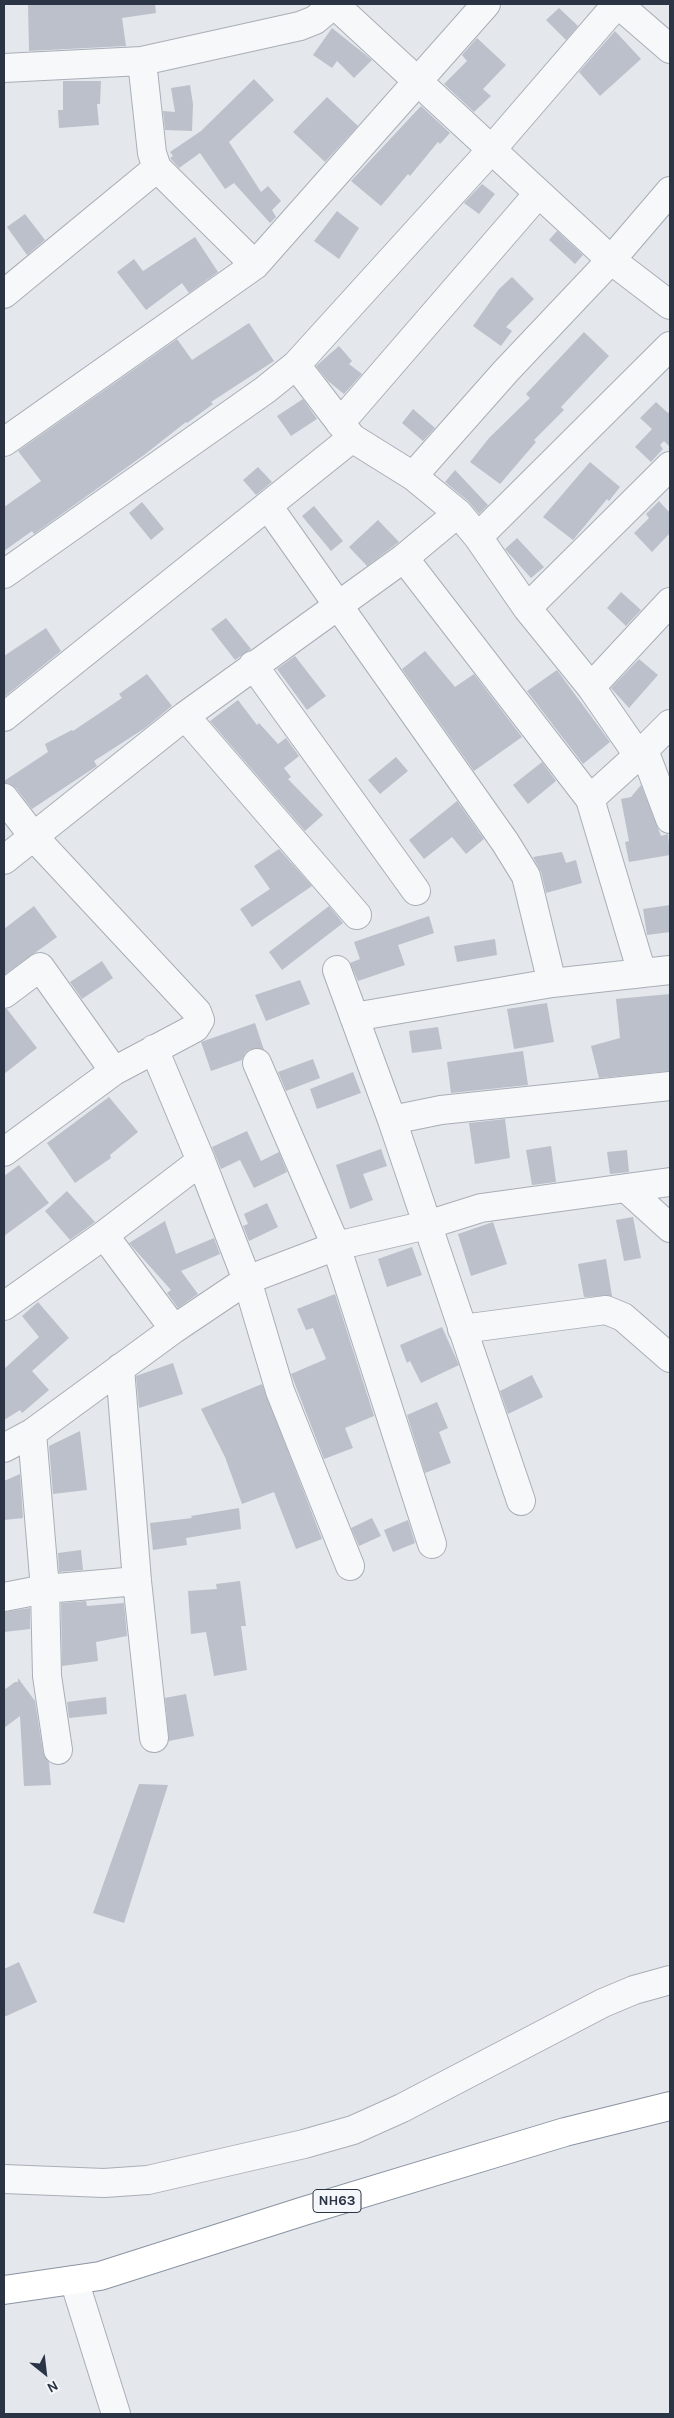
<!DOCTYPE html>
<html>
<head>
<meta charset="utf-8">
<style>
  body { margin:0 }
  #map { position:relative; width:674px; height:2418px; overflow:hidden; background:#e4e7ec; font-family:Karla,sans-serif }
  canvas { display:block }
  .frame { position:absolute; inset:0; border:5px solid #2b3445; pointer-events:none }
  .north { position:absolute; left:20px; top:2348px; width:50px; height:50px; -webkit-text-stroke:4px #f4f6f9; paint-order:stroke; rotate:151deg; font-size:14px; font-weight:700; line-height:20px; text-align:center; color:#2b3445 }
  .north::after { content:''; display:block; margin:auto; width:18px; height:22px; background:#2b3445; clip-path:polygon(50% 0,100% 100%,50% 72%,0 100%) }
</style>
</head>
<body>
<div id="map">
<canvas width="674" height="2418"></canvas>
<div class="frame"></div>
<div class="north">N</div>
</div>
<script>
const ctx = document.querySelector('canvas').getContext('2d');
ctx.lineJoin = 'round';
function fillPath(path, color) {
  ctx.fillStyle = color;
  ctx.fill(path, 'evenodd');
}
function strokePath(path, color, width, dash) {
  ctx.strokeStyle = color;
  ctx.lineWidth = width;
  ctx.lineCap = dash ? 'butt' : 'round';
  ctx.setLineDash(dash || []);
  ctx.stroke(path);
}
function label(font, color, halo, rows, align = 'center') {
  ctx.font = font + ' Karla,sans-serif';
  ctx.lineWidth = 4;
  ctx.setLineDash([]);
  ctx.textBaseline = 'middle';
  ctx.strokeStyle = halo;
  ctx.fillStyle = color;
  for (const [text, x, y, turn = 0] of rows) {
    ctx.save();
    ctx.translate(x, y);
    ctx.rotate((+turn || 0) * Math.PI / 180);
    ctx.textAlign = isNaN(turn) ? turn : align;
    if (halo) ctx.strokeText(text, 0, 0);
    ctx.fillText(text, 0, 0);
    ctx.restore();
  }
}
fillPath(new Path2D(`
  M28,4H155L156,13L122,18L126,46L29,51Z
  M559,8L578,26L566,40L546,20Z
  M332,28L372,60L354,78L337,61L332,68L313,55Z
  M615,31L641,59L600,96L579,72Z
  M477,38L506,65L483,89L491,96L474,112L444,84L467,61L462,55Z
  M254,79L274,100L229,142L261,192L268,186L281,201L272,210L276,217L270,223L234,183L225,189L200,153L179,168L170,158L173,156L170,152L201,131Z
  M63,81H101L100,104H97L99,125L59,128L58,110H63Z
  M190,85L193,104L192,131L165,130L163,111L175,112L171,88Z
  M327,97L358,126L325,162L293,132Z
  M421,106L450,133L440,144L438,142L410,176L408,174L381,206L351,181Z
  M482,184L495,194L479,214L464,203Z
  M337,211L359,228L339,259L314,241Z
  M25,214L45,240L27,255L7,227Z
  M557,231L583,255L575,264L549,240Z
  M195,237L218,272L189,293L182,283L146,310L117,272L134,259L143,271Z
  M512,277L534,299L506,327L512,331L501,346L473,326L499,289Z
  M249,323L274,361L211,402L213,404L187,423L186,422L144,455L34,534L32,531L4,551V507L41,481L18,451L177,339L192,360Z
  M584,332L609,356L561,407L564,410L534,440L536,442L500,484L470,462L489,438L530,398L526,394Z
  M339,346L352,361L349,364L362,374L344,394L328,381L316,366Z
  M303,399L317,419L291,436L277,416Z
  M656,402L668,413L670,411V447L664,441L660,445L663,449L651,462L635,447L652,429L640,418Z
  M413,409L435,428L423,441L402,423Z
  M590,462L620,487L609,501L607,499L573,540L543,517Z
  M258,467L272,482L256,495L243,480Z
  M455,470L488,505L479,514L468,501L445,482Z
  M659,501L670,513V533L652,552L634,533L649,518L646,514Z
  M142,502L164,529L151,540L129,513Z
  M314,506L343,541L331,551L302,516Z
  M378,520L399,542L367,566L349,547Z
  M517,538L544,567L531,578L505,549Z
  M621,592L641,610L626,626L607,608Z
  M226,618L251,649L235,660L211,629Z
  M46,628L61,651L4,697V656Z
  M425,651L455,687L474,674L522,737L474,771L402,669Z
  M295,656L326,696L307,710L277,669Z
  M639,659L658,675L629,708L611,688Z
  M557,670L610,742L583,764L527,691Z
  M147,674L172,706L145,728L94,761L97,766L32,809L16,788L4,783V781L48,752L45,744L72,730L73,731L122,698L119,694Z
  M238,700L257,725L259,723L278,744L286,738L299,756L284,768L291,777L288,779L323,815L305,831L210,721Z
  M396,757L408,771L380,794L368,780Z
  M542,762L556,781L528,804L513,785Z
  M641,785L661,836L668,834L670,855L629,862L625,842L629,841L621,799L631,797Z
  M457,801L484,839L466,854L452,837L424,859L409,840Z
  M279,849L312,886L252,927L240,909L270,889L254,866Z
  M562,852L566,863L576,860L582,883L546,893L541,872L533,857Z
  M670,905V932L647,935L643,909Z
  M34,906L57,937L4,975V929Z
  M329,906L343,923L282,970L269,952Z
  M429,916L434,933L398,945L405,965L358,981L350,963L360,959L354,942Z
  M495,939L497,955L457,962L454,946Z
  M102,961L113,978L82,999L70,982Z
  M300,980L310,1004L266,1021L255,995Z
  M670,994V1071L599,1078L591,1046L620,1038L616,999Z
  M547,1003L554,1042L514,1049L507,1009Z
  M4,1009H7L37,1048L4,1074Z
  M255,1023L264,1050L251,1049L245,1053L242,1060L211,1071L201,1042Z
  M438,1027L442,1049L412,1053L409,1031Z
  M523,1051L528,1085L451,1093L447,1062Z
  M313,1059L320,1078L286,1091L278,1072Z
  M353,1072L361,1093L317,1109L310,1089Z
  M109,1097L138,1132L110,1155L111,1158L75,1183L47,1143Z
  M505,1119L510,1158L475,1164L469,1123Z
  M247,1131L261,1161L279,1152L287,1172L254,1188L240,1160L221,1169L212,1147Z
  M551,1146L556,1182L532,1185L526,1150Z
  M381,1149L387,1166L363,1174L373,1200L350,1209L336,1165Z
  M627,1150L629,1172L610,1174L607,1152Z
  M19,1165L49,1203L4,1236V1176Z
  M67,1191L95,1222L70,1240L45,1211Z
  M267,1203L278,1227L249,1241L243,1226L248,1224L244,1214Z
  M633,1217L641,1258L624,1261L616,1220Z
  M165,1221L176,1254L214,1238L220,1254L181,1271L198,1294L178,1308L167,1293L171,1290L129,1243Z
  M493,1222L507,1264L471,1276L458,1234Z
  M412,1247L422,1275L387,1287L378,1259Z
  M606,1259L612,1296L584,1297L578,1264Z
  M335,1294L374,1416L345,1428L353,1448L324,1459L291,1374L326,1359L313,1328L306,1330L297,1309Z
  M38,1302L69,1338L32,1371L49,1390L22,1413L20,1410L4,1420V1369L39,1337L22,1316Z
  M442,1327L459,1365L421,1383L410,1361L407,1363L400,1345Z
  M173,1363L183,1394L139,1408L136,1376Z
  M532,1375L543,1397L508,1414L500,1391Z
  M262,1384L322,1539L296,1549L274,1492L242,1504L225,1457L201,1409Z
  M437,1402L448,1428L439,1432L451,1463L425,1473L407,1415Z
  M80,1431L87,1490L53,1494L49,1446Z
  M20,1474L23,1518L4,1520V1481Z
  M239,1508L241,1529L186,1538L187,1545L153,1550L150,1523L192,1518L191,1516Z
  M372,1518L381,1536L359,1546L351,1528Z
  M408,1520L415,1543L393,1552L384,1530Z
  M81,1550L83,1570L59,1572L58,1553Z
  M240,1581L246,1626H241L247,1670L214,1676L206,1632L191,1634L188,1591L217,1589L216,1584Z
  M86,1601L87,1606L124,1603L127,1636L96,1642L98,1661L62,1666L61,1603Z
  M30,1608V1629L4,1632V1612Z
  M18,1678L35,1701L43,1752L49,1763L51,1785L24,1786L20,1716L4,1728V1690L15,1682H18Z
  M186,1694L194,1736L169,1741L165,1698Z
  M106,1697L107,1714L69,1718L67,1702Z
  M139,1784L168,1785L124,1923L93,1913Z
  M19,1962L37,2002L4,2017V1969Z`), '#bbc0ca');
const minor = new Path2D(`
  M334,4L611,260L670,305
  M618,4L670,49
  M142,61L152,153L157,168L255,265
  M4,68L142,61L300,26L315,20L334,4
  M4,294L157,168
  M296,365L352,438L413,476L458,513L478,537L527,608L591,687L638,755
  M340,423L538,194
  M4,442L255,265L486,4
  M413,476L506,371L611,260L670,191
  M268,506L505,842L526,876L552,983
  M478,537L670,346
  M404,558L458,513
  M4,574L265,390L296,365L492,149L617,4
  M527,608L670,466
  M253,665L416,891
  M591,687L670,602
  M185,716L357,915
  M4,717L352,438
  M644,750L670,819
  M4,798L34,837L197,1012L200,1020L195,1028L114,1071L4,1152
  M590,799L644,750L670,724
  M4,860L185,716L404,558L590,799L642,973
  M337,970L392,1120L521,1501
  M4,994L40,967L114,1071
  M354,1017L552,983L670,970
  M154,1049L201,1161L247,1280L280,1391L350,1566
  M257,1063L336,1246L432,1544
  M392,1120L441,1110L670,1086
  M626,1188L670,1228
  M104,1235L174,1329
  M4,1306L104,1235L201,1161
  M462,1329L606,1310L623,1317L670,1358
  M120,1368L137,1581L154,1738
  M32,1433L45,1589L47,1676L58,1750
  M4,1448L32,1433L174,1329L247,1280L336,1246L427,1225L481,1208L670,1182
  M4,1597L45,1589L137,1581
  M4,2179L104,2183L148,2180L304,2144L353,2130L402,2108L603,2003L634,1990L670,1980
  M74,2280L116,2414`);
const highway = new Path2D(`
  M4,2290L100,2276L304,2211L565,2132L670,2106`);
strokePath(minor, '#a9aeb7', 30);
strokePath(highway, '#8b94a3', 30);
strokePath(minor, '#f7f8fa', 28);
strokePath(highway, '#fff', 28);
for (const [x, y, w] of [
  [337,2201,48]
]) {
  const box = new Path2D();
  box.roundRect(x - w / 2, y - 11.5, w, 23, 4);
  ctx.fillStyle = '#f4f6f9';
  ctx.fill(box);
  strokePath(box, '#2b3445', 1);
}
label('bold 14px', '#2b3445', null, [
  ["NH63",337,2201]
]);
</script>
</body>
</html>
